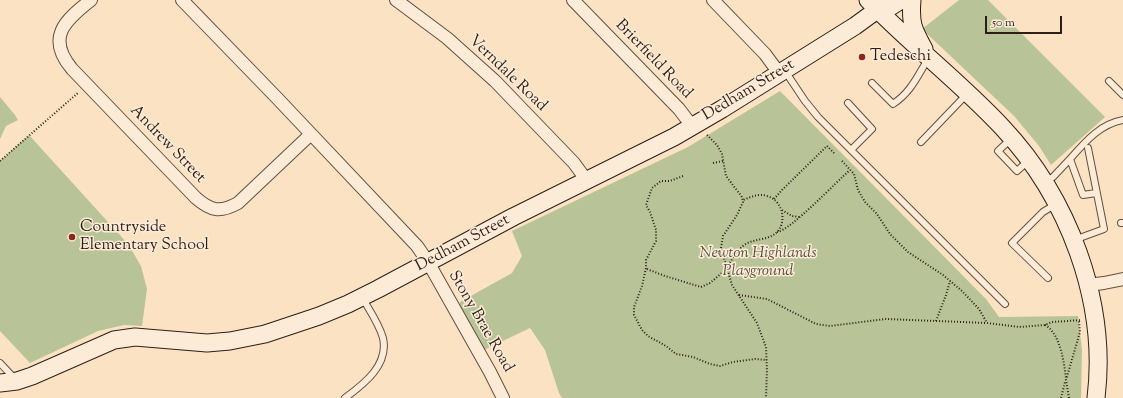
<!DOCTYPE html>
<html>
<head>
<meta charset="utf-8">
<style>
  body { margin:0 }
  #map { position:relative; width:1123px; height:398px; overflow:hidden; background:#fbe2c2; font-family:"Sorts Mill Goudy",serif }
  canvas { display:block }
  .scale { position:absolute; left:985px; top:16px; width:77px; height:18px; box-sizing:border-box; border:2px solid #2e1e17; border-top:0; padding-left:5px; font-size:12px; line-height:14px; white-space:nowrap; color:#2e1e17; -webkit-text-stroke:3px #fcecd7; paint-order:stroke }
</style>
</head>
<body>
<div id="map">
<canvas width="1123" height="398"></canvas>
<div class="scale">50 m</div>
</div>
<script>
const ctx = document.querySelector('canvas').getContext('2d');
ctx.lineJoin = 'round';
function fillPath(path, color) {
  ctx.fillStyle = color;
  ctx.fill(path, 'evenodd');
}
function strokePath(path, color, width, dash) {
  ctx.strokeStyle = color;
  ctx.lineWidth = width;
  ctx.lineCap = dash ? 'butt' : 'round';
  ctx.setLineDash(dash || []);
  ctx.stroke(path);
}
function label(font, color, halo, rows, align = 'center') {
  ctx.font = font + ' "Sorts Mill Goudy",serif';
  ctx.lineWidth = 3;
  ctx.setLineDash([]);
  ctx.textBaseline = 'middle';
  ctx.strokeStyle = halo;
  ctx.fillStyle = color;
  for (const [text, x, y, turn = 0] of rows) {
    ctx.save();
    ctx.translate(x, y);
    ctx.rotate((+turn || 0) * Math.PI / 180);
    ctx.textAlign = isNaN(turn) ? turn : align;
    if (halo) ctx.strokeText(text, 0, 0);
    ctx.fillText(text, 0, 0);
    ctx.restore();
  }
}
fillPath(new Path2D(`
  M959,0H988L1105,117L1051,165L1039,146L1014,116L922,29Z
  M780,91L986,299L999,317L1078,316L1082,350L1081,398H562L559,393L545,350L530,328L484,350L458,311L460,302L512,273L522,256L512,231L688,147Z
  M0,97L15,115L18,120L6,126L0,139Z
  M29,135L128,244L141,266L147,289L142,326L124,325L98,331L30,363L0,331V161Z`), '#b8c498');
const lane = new Path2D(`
  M785,71L805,101L818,117L1005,304
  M1109,81L1123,95
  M872,83L893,104C911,92 917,77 928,59
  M848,103L872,129L851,150
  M1011,139L998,151L1017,171L1028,161
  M921,142L967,94
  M1070,159C1085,142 1100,124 1123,120
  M1045,182L1053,177L1070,159L1083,195L1096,193
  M1121,223H1123
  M1074,240L1104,229L1088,148
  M1048,278L1012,243L1043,212L1056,204
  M0,363L15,379
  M345,398C364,384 389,365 383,338C379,324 370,311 363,299`);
const street = new Path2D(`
  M91,0C64,21 46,38 72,69L196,198C211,211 220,213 238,203L311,134
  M182,0L277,98L417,246L428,262L490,372L503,398
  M396,0L447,38L495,81L574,163L587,181
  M573,0L679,109L692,126
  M713,0L765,54L779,73
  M1087,285L1104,283L1123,279`);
const secondary = new Path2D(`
  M868,0C910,44 960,82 1002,127C1068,197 1108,301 1096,398
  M912,0C910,23 913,29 924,49
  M877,10L890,7L901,0
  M0,383L17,381L32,376L114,340L135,337L207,343L230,341L265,334L319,316L348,304L378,289L513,217L674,137L722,109L855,26L877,10L883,0`);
strokePath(lane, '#614f42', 8);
strokePath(street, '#614f42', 14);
strokePath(secondary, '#2e1e17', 19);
strokePath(new Path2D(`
  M707,135L717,145L722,154L726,176L742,197L743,202L737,215L723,236L721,248L732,285L757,323L766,347L767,370L766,398
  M0,161L79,92
  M842,161L854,174L858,190L865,202L877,214L890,234L908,252L943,275L962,291L979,309L987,323
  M713,163L723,161
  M683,176L670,181H661L652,188L646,205L650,212L656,230V241L646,260V268L642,286L634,307V315L642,330L648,336L666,346L676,354L693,357L710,364L720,366L733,362L755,359L767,360
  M774,199L782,190L827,146L835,154
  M782,210L792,216L799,217
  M777,232C790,231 837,181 850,170
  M727,268C731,260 737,251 744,245C754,238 769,241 778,231C787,220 782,200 767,196C759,193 751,197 743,200
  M647,269L665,276L701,287L710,283L723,272L727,270
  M739,295L767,299L816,324L830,326L886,319L987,323L1019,327L1045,325L1052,322L1082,320
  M936,321L946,295L950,281
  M1045,325C1060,333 1064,362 1066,378
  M1061,398L1065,382
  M1069,398L1066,380L1080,332L1079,321`), '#2e1e17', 2, [1, 2]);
strokePath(lane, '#fcecd7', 6);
strokePath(street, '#fcecd7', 12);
strokePath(secondary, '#fcecd7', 17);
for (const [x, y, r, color] of [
  [862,57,4,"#8f2418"],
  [72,237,4,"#8f2418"]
]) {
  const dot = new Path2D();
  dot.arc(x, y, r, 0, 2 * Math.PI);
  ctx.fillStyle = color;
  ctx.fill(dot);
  strokePath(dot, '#fcecd7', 1.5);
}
label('16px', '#2e1e17', '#fcecd7', [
  ["Tedeschi",870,57],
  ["Countryside",80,228],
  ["Elementary School",80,246]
], 'left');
label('16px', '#2e1e17', '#fcecd7', [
  ["Brierfield Road",653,60,46],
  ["Verndale Road",507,74,44],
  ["Dedham Street",749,91,-31],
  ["Andrew Street",167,145,46],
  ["Dedham Street",463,244,-28],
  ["Stony Brae Road",480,322,60]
]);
label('italic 16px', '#57503e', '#fcecd7', [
  ["Newton Highlands",758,254],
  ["Playground",758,272]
]);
</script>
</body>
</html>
